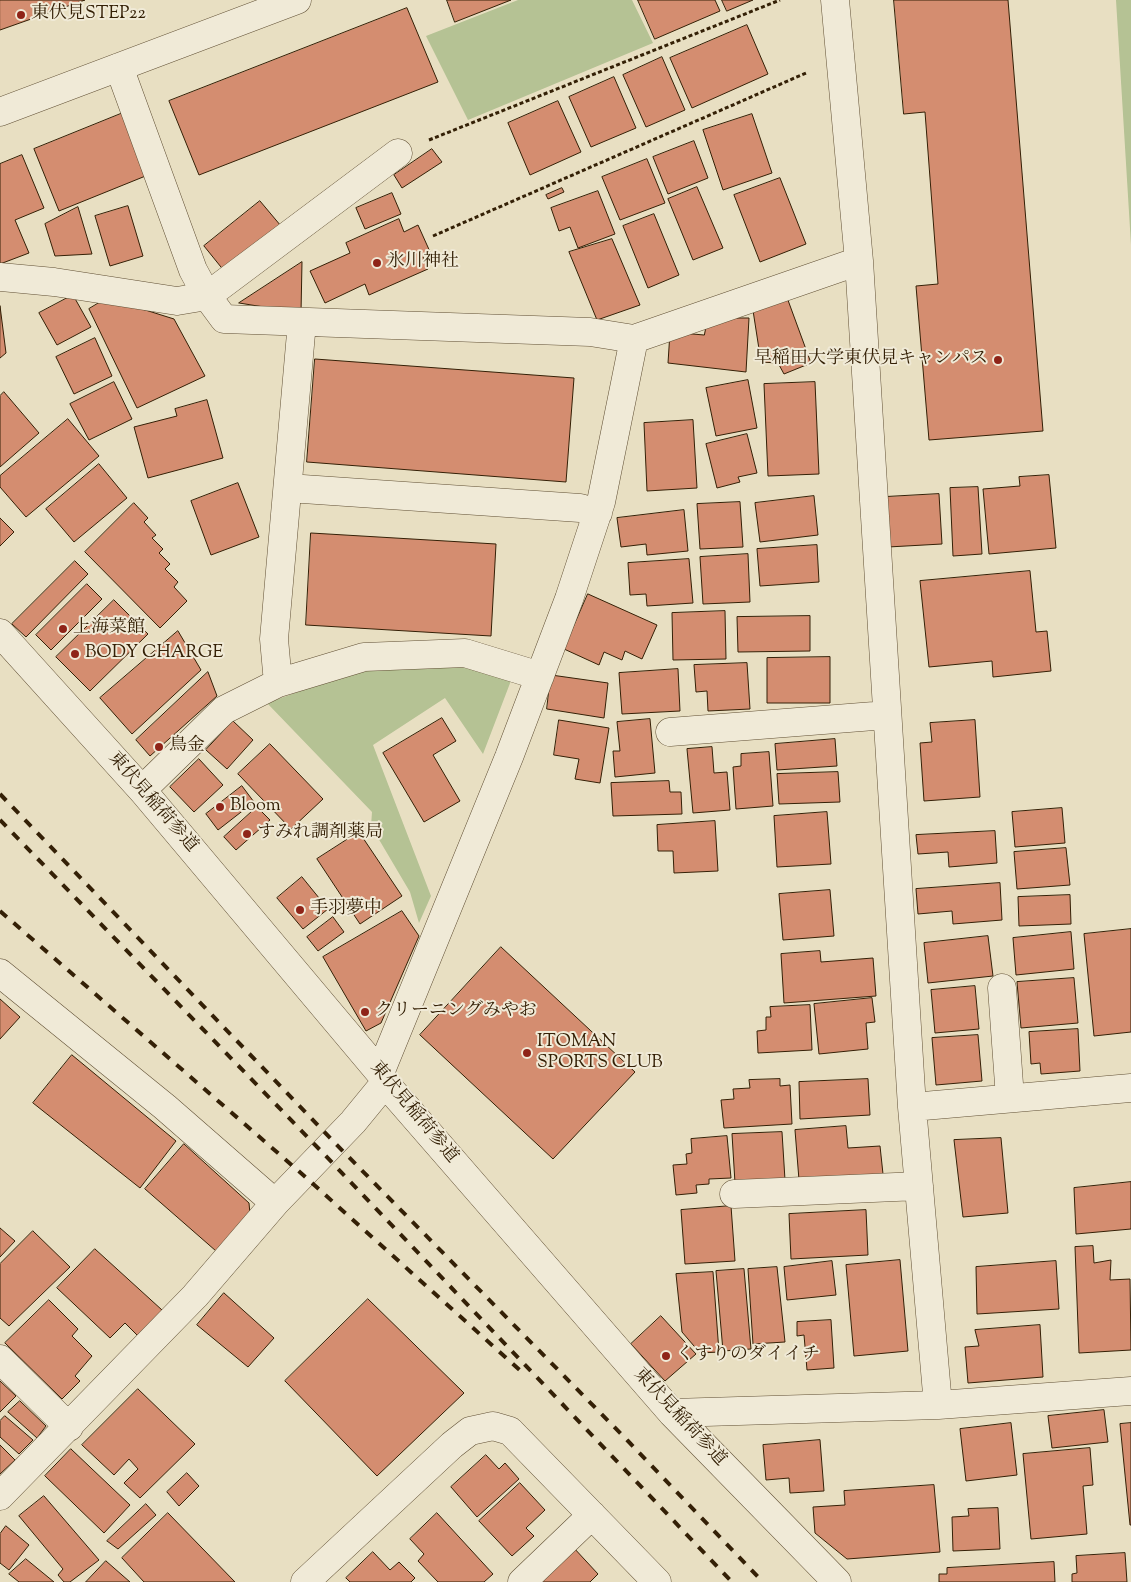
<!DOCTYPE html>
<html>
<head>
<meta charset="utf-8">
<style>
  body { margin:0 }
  canvas { display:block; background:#e8dfc2 }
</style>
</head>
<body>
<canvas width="1131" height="1582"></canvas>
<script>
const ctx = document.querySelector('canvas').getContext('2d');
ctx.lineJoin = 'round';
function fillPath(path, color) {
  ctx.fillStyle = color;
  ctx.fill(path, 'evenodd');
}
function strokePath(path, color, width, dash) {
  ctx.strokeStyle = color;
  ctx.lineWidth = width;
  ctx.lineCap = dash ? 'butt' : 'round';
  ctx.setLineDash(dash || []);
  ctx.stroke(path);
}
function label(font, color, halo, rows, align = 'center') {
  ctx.font = font + ' "Sorts Mill Goudy","Noto Serif JP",serif';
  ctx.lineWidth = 4;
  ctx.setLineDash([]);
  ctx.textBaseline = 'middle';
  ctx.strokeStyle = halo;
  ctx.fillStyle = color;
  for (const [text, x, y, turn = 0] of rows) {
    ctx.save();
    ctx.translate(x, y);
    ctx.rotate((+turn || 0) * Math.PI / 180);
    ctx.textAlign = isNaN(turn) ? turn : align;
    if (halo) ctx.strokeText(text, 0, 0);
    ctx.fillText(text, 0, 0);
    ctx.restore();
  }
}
fillPath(new Path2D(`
  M518,0H632L653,43L468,120L426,36Z
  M1116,0H1131V245Z
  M451,665L512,678L483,754L445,698L373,745L431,896L419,923L410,892L371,826L372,812L267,703L362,669Z`), '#b5c294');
const building = new Path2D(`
  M0,0H85L0,30Z
  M447,0H511L455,22Z
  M638,0H715L720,11L655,39Z
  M722,0H753L727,11Z
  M894,0H1008L1043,431L929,440L916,286L938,284L925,112L904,114Z
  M407,8L438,82L199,175L169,101Z
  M747,25L768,74L692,108L670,58Z
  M662,57L685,110L646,127L623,75Z
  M614,77L636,128L591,147L569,97Z
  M558,101L581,152L530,175L508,123Z
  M123,113L148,175L59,211L34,149Z
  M752,114L772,173L723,190L703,130Z
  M694,141L708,178L668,194L653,157Z
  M432,149L442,162L402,188L394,175Z
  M22,155L44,208L15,220L29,253L0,264V164Z
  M647,159L665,203L620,220L602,177Z
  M780,178L806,244L760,262L734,195Z
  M697,187L723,248L693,260L668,199Z
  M562,188L564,192L548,199L546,195Z
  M598,191L615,234L578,248L570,227L559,231L551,208Z
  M392,193L401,214L365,229L356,208Z
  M260,201L281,226L225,272L204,246Z
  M128,206L143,256L110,266L95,216Z
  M78,207L92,254L55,256L45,224Z
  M654,214L679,275L648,288L623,226Z
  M399,219L404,232L418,225L431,254L423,257L428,269L369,295L365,284L325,303L310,271L350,253L346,243Z
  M612,239L640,305L597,320L569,252Z
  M302,262L301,313L239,303Z
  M785,292L811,363L784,374L778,363L761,362L752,304Z
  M73,295L91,327L57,345L39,313Z
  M107,298L174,319L205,376L137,408L89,309Z
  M0,306L6,353L0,358Z
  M708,318H749L746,372L668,363L670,332L704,335Z
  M95,338L112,376L74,394L56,357Z
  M315,359L574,378L566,482L307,462Z
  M748,380L757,428L716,436L706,388Z
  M114,382L132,419L89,440L70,404Z
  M815,382L819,474L768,476L764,384Z
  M4,392L39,433L0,467V396Z
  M207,400L223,458L148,478L134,427L177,416L175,409Z
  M68,419L99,456L26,517L0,487V476Z
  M693,420L697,488L647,491L644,423Z
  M747,434L757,473L738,477L740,482L717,488L706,444Z
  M99,464L127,498L74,542L46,509Z
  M1049,475L1056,548L989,554L983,489L1020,486L1019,477Z
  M238,483L259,537L211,555L191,501Z
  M978,487L982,554L953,556L950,488Z
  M939,494L942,544L888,547L885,497Z
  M814,496L818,535L760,542L755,503Z
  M740,502L743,547L700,549L697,504Z
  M134,503L148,518L144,522L156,535L152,538L163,549L159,553L170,564L165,569L178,582L174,587L187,601L160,628L85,552Z
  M684,510L688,551L647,555L646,544L621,547L617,518Z
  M0,518L14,532L0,546Z
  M311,533L496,544L491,636L306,625Z
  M817,545L819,582L760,586L757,549Z
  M748,554L750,602L703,604L700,557Z
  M689,559L693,603L647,606L646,594L630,595L628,563Z
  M75,561L88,574L26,637L12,624Z
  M1030,571L1036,632L1047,631L1051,671L993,677L992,661L929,667L920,581Z
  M87,584L102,599L51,650L36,635Z
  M588,594L657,625L642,659L625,651L622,660L604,652L599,665L564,649Z
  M114,600L148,634L90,691L56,657Z
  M725,611L726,659L673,660L672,613Z
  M810,616V651L738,652L737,617Z
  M178,631L201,670L132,734L100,698Z
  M830,657V703H767V658Z
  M747,663L750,709L708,711L707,691L696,692L694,665Z
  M678,669L680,711L622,714L619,673Z
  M208,672L217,696L150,756L136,740Z
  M551,675L608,683L604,718L547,709Z
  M442,718L456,741L433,755L460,801L424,822L383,753Z
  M650,719L655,773L615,777L613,751H620L617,722Z
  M559,720L609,728L600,783L575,779L579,759L554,755Z
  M975,720L980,797L924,801L920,743L932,742L930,723Z
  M233,721L253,740L227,769L206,750Z
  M835,739L837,766L777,770L775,744Z
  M270,744L323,799L291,829L238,774Z
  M712,747L714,773L727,772L730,810L693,813L687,749Z
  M769,752L773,806L736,809L733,767L741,766V754Z
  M199,759L223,785L194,812L170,787Z
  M838,772L840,802L779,804L777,774Z
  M669,781L670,792H681L682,814L613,816L611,783Z
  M242,786L254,802L218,830L206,814Z
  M257,807L270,820L236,850L224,837Z
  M1062,808L1065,843L1015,847L1012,812Z
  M827,812L831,864L777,867L774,816Z
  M715,821L718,871L674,873L673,851H658L657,825Z
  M995,831L997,863L949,867L948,852L918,854L916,835Z
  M359,832L402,896L360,924L317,859Z
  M1066,848L1070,885L1017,889L1014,852Z
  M302,877L328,909L303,929L277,898Z
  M1000,883L1002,920L953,924L952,911L918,914L916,889Z
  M830,890L834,936L783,940L779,894Z
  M1070,895L1071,924L1019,926L1018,897Z
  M402,911L419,936L381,1023L366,1031L323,957Z
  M333,917L344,932L318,951L307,937Z
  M1131,929V1032L1094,1036L1084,934Z
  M1071,932L1074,969L1016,975L1013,938Z
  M988,936L993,976L928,983L924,943Z
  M501,947L635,1072L553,1159L420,1035Z
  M820,951L821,962L873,958L876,996L784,1003L781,954Z
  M1074,978L1078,1023L1021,1028L1017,982Z
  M975,986L979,1029L935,1033L931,990Z
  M872,998L875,1022L866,1023L868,1049L819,1054L814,1004Z
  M0,999L20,1017L0,1039Z
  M810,1005L812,1050L758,1053L757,1031L766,1030V1017H771L770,1007Z
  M1078,1029L1080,1071L1041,1074L1040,1063L1031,1064L1029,1032Z
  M978,1035L982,1081L936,1085L932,1038Z
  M72,1055L176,1141L140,1188L33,1103Z
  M780,1079V1086L790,1085L792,1124L724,1128L721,1100L734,1099L733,1089L750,1088L749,1080Z
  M868,1079L870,1115L800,1119L799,1082Z
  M846,1126L848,1148L880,1146L883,1174L799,1180L795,1130Z
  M782,1132L785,1180L735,1183L732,1134Z
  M727,1136L731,1178L709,1179V1184L696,1185L697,1193L676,1195L673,1165L687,1164L686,1154L692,1153L691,1139Z
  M1001,1138L1008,1213L963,1217L954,1140Z
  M184,1144L249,1203L250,1214L216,1251L145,1189Z
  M1131,1182V1229L1076,1234L1074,1188Z
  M731,1206L735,1261L685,1264L681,1210Z
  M866,1210L868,1255L791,1259L789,1214Z
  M0,1228L15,1241L0,1257Z
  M33,1231L70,1267L9,1326L0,1318V1264Z
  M1093,1246L1094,1263L1111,1260L1110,1280L1130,1279L1131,1350L1079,1353L1075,1247Z
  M95,1249L162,1310L138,1336L125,1323L110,1338L57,1288Z
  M900,1260L908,1351L854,1356L846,1265Z
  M832,1261L836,1295L787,1300L784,1267Z
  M1056,1261L1059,1309L977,1314L976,1267Z
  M777,1267L785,1342L753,1344L748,1269Z
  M744,1269L751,1349L723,1351L716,1271Z
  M713,1272L719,1352L700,1353L682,1332L676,1274Z
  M224,1293L274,1338L248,1367L197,1325Z
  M368,1299L464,1393L377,1476L285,1381Z
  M49,1300L78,1329L72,1336L92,1356L75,1376L80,1381L62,1399L5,1343Z
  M661,1316L696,1354L665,1381L631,1344Z
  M831,1320L834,1368L807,1370L804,1335L797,1336V1322Z
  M1040,1325L1043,1377L968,1383L965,1347L979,1346L975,1330Z
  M0,1381L16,1396L0,1412Z
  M138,1389L195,1444L140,1498L124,1483L138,1469L129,1459L114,1475L82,1445Z
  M20,1401L46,1426L37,1438L8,1412Z
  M1104,1410L1108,1442L1052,1448L1048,1416Z
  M5,1416L33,1440L19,1454L0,1437V1421Z
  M1011,1423L1017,1475L966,1481L960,1429Z
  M1131,1423V1525H1130L1120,1424Z
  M820,1440L824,1491L790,1493L789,1478L766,1480L763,1445Z
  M0,1445L15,1460L0,1474Z
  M1090,1448L1093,1485L1083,1486L1087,1534L1031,1539L1023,1454Z
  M71,1449L130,1505L104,1533L45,1476Z
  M486,1455L499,1469L505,1463L519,1479L477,1517L451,1487Z
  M187,1473L199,1486L179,1506L167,1492Z
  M520,1483L545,1510L526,1528L534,1536L512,1556L479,1521Z
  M934,1485L940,1552L847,1559L815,1533L813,1507L845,1505L844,1491Z
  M44,1496L99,1560L70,1582H64L58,1575L63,1569L19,1516Z
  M146,1504L156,1515L118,1549L107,1541Z
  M998,1508L1000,1549L953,1551L952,1517L969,1516L968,1509Z
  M168,1513L235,1582H144L122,1558Z
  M437,1513L493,1574L484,1582H438L418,1561L424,1554L410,1539Z
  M6,1526L29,1545L9,1570L0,1563V1534Z
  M573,1547L598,1574L590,1582H536Z
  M373,1552L390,1570L399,1562L415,1578L411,1582H350L346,1578Z
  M1125,1553L1127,1582H1072V1574L1077,1573L1076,1556Z
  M26,1559L54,1582H19L9,1574Z
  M106,1561L130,1582H86Z
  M1054,1562L1055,1582H939V1574H947V1568Z`);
fillPath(building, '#d48d70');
strokePath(building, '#342006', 1);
const minor = new Path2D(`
  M835,0L859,261L912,1107L938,1405
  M119,67L193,270L207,296L398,153
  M0,112L297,0
  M0,277L54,282L177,301L207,296L224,319L590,332L634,339L859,261
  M288,488L580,508L598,513
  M0,633L142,790L380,1073L385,1083L672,1413L837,1582
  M278,683L274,639L302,322
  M670,732L887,715
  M142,790L224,710L278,683L364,657L465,653L540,676
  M0,973L165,1107L275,1203
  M1002,988L1010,1098
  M380,1073L509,757L569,599L601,502L634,339
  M912,1107L1131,1088
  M734,1194L919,1186
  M0,1359L69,1427
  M672,1413L938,1405L1131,1391
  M0,1496L195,1296L275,1203L353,1122L385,1083
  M305,1582L452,1445L470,1431L493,1426L510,1431L657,1582
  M522,1582L592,1515`);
strokePath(minor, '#615035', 29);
strokePath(new Path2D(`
  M429,140L780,0
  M433,236L806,73`), '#342006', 3, [4, 2.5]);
strokePath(minor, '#f0ead7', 28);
strokePath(new Path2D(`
  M0,794L333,1141L628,1441L763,1582
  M0,820L322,1152L732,1582
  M0,911L302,1174L523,1373`), '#342006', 4, [9, 9]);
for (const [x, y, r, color] of [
  [21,15,5,"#8f2418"],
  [377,263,5,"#8f2418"],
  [998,360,5,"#8f2418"],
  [63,629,5,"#8f2418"],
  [75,654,5,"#8f2418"],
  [159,747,5,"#8f2418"],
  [220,807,5,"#8f2418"],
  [247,834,5,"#8f2418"],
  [300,910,5,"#8f2418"],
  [365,1012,5,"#8f2418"],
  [527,1053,5,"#8f2418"],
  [666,1356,5,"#8f2418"]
]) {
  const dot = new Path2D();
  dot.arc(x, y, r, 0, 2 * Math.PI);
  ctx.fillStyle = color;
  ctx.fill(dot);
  strokePath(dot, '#f0ead7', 2);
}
label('18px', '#342006', '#f0ead7', [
  ["東伏見STEP22",31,15],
  ["氷川神社",387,263],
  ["早稲田大学東伏見キャンパス",988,360,"right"],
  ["上海菜館",73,629],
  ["BODY CHARGE",85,654],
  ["鳥金",169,747],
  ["Bloom",230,807],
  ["すみれ調剤薬局",257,834],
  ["手羽夢中",310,910],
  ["クリーニングみやお",375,1012],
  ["ITOMAN",537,1043],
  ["SPORTS CLUB",537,1064],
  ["くすりのダイイチ",676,1356]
], 'left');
label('18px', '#342006', '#f0ead7', [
  ["東伏見稲荷参道",152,803,49],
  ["東伏見稲荷参道",413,1113,50],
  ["東伏見稲荷参道",679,1418,47]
]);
</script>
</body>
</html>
